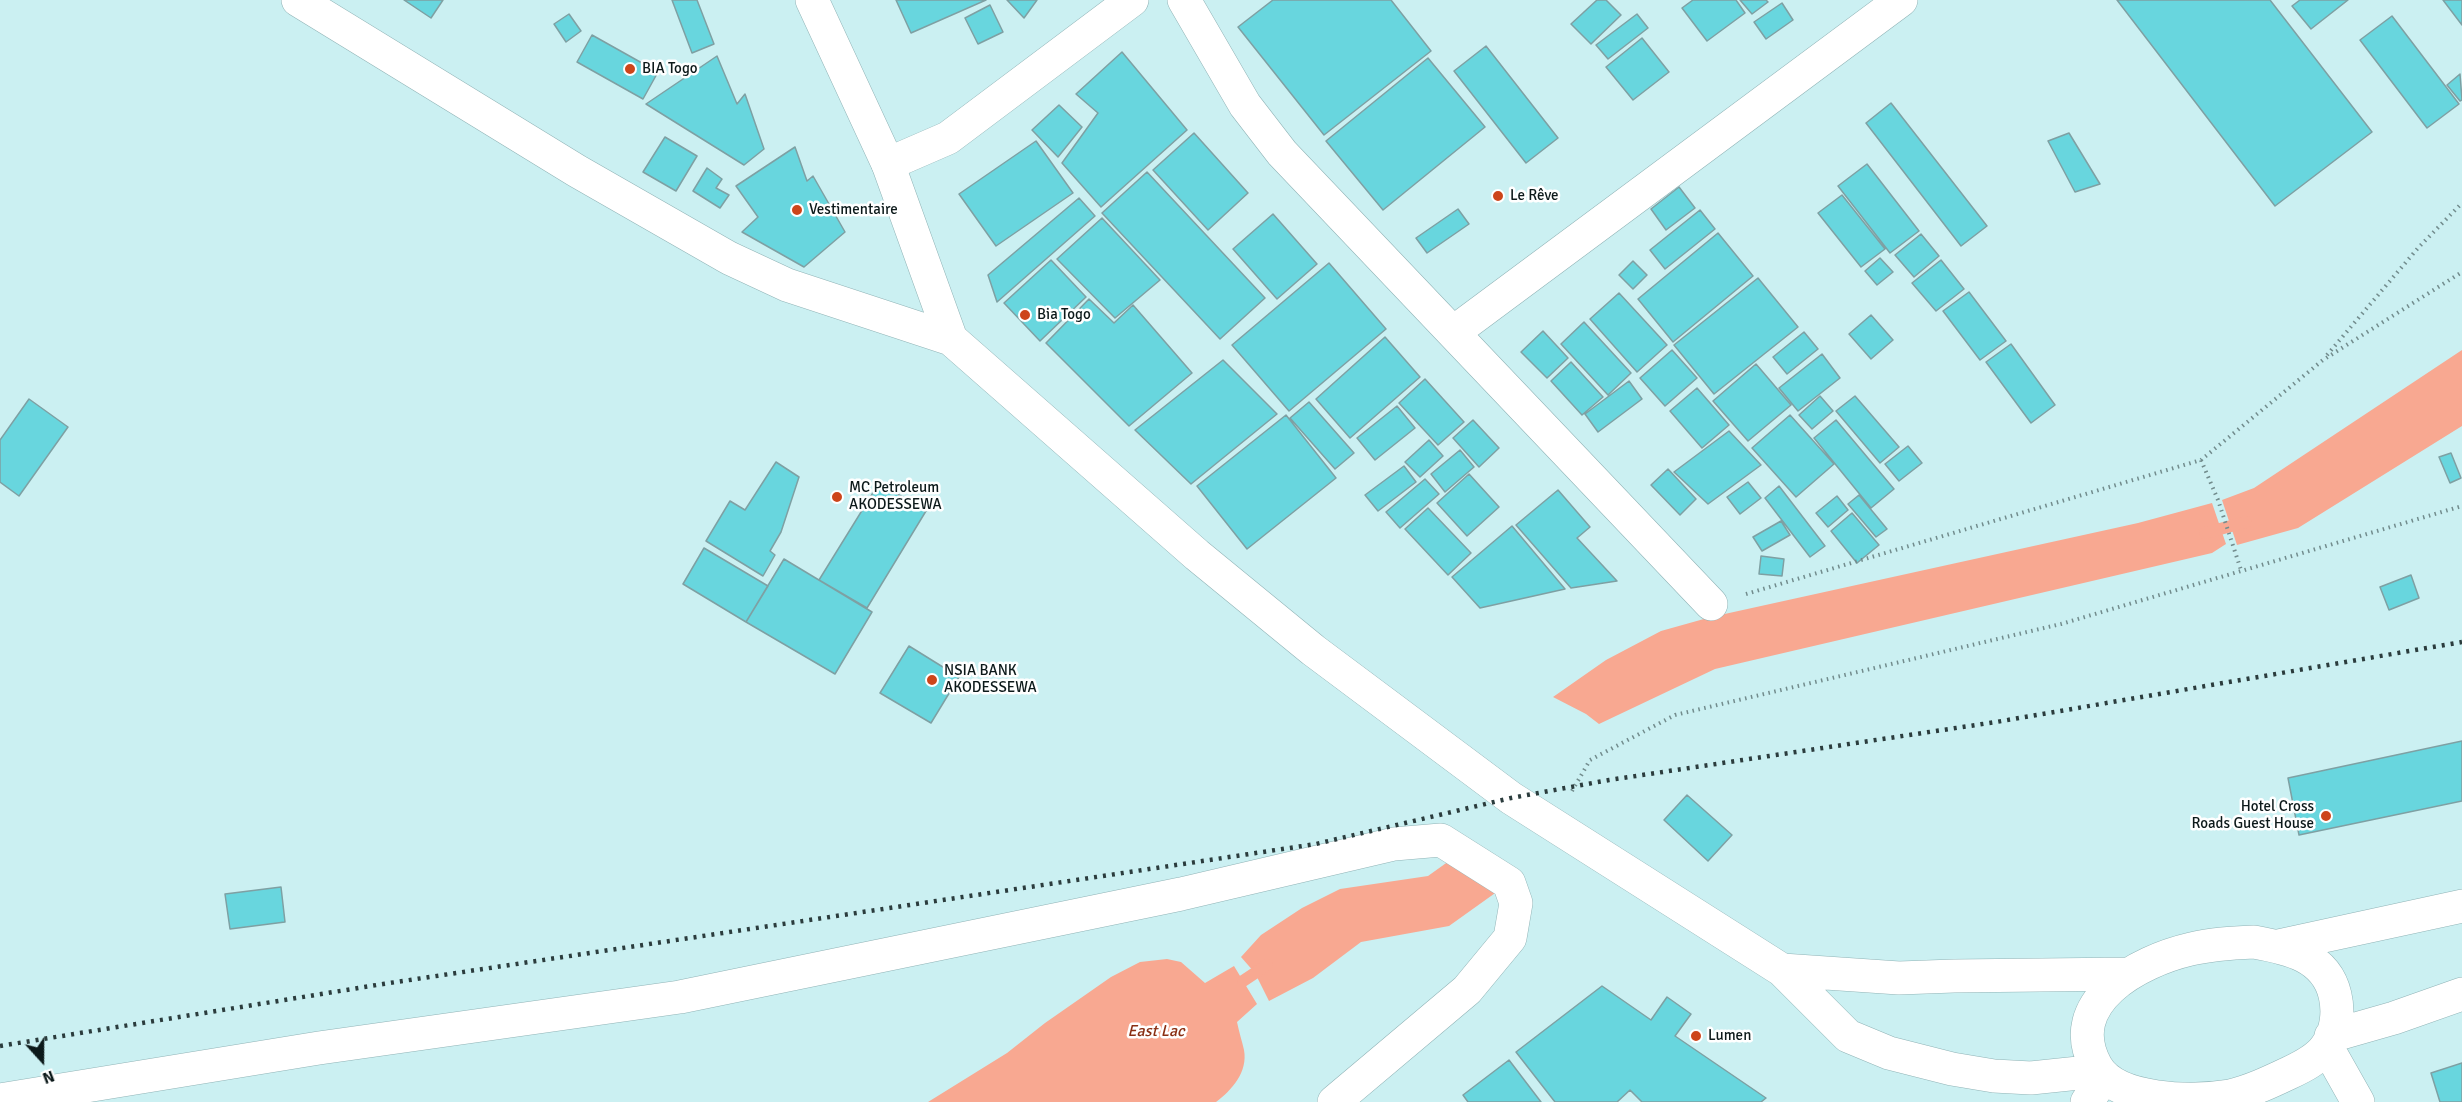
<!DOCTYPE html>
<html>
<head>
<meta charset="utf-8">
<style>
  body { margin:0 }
  #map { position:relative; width:2462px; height:1102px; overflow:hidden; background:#cbf0f2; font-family:Signika,sans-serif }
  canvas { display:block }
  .north { position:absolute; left:12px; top:1030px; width:60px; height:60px; -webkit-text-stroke:4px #fff; paint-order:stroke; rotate:159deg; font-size:16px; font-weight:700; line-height:24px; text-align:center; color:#0c191a }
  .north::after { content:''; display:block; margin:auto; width:21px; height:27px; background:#0c191a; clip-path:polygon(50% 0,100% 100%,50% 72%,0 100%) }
</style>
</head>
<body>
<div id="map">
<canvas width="2462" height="1102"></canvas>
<div class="north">N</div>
</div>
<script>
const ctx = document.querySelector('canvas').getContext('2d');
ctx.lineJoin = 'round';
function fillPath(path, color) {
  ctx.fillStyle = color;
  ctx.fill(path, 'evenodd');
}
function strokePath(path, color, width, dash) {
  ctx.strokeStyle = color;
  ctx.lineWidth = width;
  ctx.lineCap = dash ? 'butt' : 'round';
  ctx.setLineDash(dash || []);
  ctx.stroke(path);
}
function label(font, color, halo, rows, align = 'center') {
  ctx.font = font + ' Signika,sans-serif';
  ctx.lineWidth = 5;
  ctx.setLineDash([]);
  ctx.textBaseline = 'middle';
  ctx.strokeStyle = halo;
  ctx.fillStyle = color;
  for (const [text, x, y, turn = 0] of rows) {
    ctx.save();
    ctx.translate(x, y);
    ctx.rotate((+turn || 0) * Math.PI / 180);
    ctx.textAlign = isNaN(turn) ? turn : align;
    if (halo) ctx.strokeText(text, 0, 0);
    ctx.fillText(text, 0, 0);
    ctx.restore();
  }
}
fillPath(new Path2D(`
  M2462,350V426L2298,528L2237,545L2222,500L2254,488Z
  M2212,503L2226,544L2212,553L1715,669L1599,724L1586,714L1553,697L1606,660L1661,631L1711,617L2138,523Z
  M1449,861L1498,891L1449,926L1361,942L1313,978L1269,1001L1255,973L1241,957L1261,935L1302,908L1340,889L1428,876Z
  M1167,959L1181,962L1205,983L1234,966L1257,1004L1237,1022C1239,1032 1242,1041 1244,1050C1248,1072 1232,1090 1216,1102H928L1007,1053L1045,1023L1111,977L1140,962Z`), '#f8a891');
strokePath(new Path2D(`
  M2205,533L2246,522
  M1243,981L1267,965`), '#f8a891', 12);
const building = new Path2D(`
  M404,0H443L431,18Z
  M672,0H697L714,44L692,53Z
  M896,0H986L911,33Z
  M1007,0H1037L1024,18Z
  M1273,0H1391L1431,51L1324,135L1238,27Z
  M1597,0H1606L1621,15L1591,44L1571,24Z
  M1693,0H1736L1745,13L1707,41L1682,8Z
  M1740,0H1766L1768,2L1752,14Z
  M2117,0H2270L2372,132L2275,206Z
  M2300,0H2348L2311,29L2292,6Z
  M2443,0H2462V25Z
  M1782,3L1793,20L1766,39L1754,22Z
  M990,5L1003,32L978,44L965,18Z
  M569,14L581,31L566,42L554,24Z
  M1637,14L1648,28L1608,59L1596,45Z
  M2392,16L2459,104L2427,128L2360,40Z
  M592,35L658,72L643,99L577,62Z
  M1642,38L1669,72L1633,100L1606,67Z
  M1486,46L1558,138L1526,163L1454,71Z
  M1122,52L1187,130L1101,207L1062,163L1098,113L1076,94Z
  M717,56L737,104L745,94L764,149L744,165L646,104Z
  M1428,58L1485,127L1383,210L1326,141Z
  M2460,74L2462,100L2460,101L2447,85Z
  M1891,103L1987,226L1961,246L1866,123Z
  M1059,105L1082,127L1058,157L1032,130Z
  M1194,133L1248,193L1208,230L1153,170Z
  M2069,133L2100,184L2075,192L2048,141Z
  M665,137L697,156L676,191L643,172Z
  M1036,141L1073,193L996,246L959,194Z
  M795,147L807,181L813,176L845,232L804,267L742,232L758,217L736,186Z
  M1867,164L1919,231L1890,253L1838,186Z
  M707,168L722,179L716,188L729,195L720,208L693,191Z
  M1147,172L1265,298L1220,339L1102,213Z
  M1679,187L1695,208L1666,230L1651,209Z
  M1842,195L1885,249L1861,267L1818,213Z
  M1079,198L1095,216L997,302L988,275Z
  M1458,209L1469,224L1427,253L1416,238Z
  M1700,210L1715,229L1665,269L1650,250Z
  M1273,214L1317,264L1277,299L1233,249Z
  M1102,218L1160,280L1115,318L1057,259Z
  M1718,233L1753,276L1673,342L1638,299Z
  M1921,234L1939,256L1914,277L1895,255Z
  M1880,258L1893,272L1877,285L1865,271Z
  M1051,260L1086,297L1040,341L1004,303Z
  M1941,260L1964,289L1936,311L1912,283Z
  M1633,261L1647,275L1633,289L1619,275Z
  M1329,263L1386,329L1289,411L1232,345Z
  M1758,278L1798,327L1714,394L1674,345Z
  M1969,292L2006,341L1980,360L1943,311Z
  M1619,293L1667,345L1637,372L1590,319Z
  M1089,299L1114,323L1133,305L1192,373L1129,426L1046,343Z
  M1871,315L1893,340L1871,359L1849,334Z
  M1584,322L1631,373L1608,395L1561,344Z
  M1543,331L1568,358L1547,378L1521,352Z
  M1804,332L1818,349L1787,374L1773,357Z
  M1385,337L1420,377L1350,438L1316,399Z
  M2011,344L2055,405L2031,423L1986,362Z
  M1672,350L1697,378L1665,406L1640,378Z
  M1822,354L1840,378L1798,411L1779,388Z
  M1223,360L1277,414L1191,484L1135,430Z
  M1571,362L1603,397L1582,415L1551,381Z
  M1756,364L1791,405L1748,441L1713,401Z
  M1425,379L1464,422L1438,445L1399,403Z
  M1629,381L1642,399L1598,432L1585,414Z
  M1697,388L1729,425L1702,448L1670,411Z
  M1820,396L1833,411L1812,429L1799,415Z
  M1855,396L1899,447L1880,463L1836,411Z
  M29,399L68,427L19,496L0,482V440Z
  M1309,402L1354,453L1335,469L1290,418Z
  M1397,406L1415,428L1375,460L1357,438Z
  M1286,415L1336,478L1247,549L1197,486Z
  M1790,415L1834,464L1796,497L1752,448Z
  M1473,420L1499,448L1479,467L1453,438Z
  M1836,420L1894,489L1871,508L1814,438Z
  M1729,431L1761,465L1708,504L1674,472Z
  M1429,440L1443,456L1420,477L1405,462Z
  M1908,446L1922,463L1899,481L1885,464Z
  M1460,450L1474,467L1445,492L1431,474Z
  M2451,453L2461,478L2450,483L2439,457Z
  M776,462L799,477L781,532L770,551L775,555L763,576L706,541L730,501L745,510Z
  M1404,466L1416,482L1378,511L1365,495Z
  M1668,469L1696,499L1680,515L1651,485Z
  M1469,474L1499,507L1467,536L1437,503Z
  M1425,479L1439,494L1400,528L1386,512Z
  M1748,482L1761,498L1740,514L1727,497Z
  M879,483L926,511L867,608L819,580Z
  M1779,486L1825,546L1810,557L1765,498Z
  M1558,490L1590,527L1577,538L1617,581L1571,588L1516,525Z
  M1859,495L1887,529L1876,537L1848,504Z
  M1837,496L1848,510L1828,527L1816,513Z
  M1428,508L1471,553L1448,575L1405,529Z
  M1852,513L1879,545L1857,563L1831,531Z
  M1781,521L1790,535L1762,551L1753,537Z
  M1512,526L1565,589L1480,608L1452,577Z
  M704,548L768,586L746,622L683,584Z
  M1761,556L1784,559L1782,576L1759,574Z
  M784,559L872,612L835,674L746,622Z
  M2411,575L2419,598L2389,610L2380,587Z
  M909,646L959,677L931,723L880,693Z
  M2462,741V801L2299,835L2288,778Z
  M1687,795L1732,835L1708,861L1664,820Z
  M281,887L285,922L230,929L225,894Z
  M1602,986L1651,1020L1667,997L1691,1014L1675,1036L1766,1098L1761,1102H1642L1630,1090L1617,1102H1555L1516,1052Z
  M1509,1060L1541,1102H1468L1463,1095Z
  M2462,1063V1102H2440L2431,1073Z`);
fillPath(building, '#68d6de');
strokePath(building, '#7ea0a3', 1.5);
const street = new Path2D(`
  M1184,0L1245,105L1282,153L1711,604
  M888,164L948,138L1132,0
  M1454,332L1901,0
  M0,1100L319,1048L680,997L1181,894L1394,844L1441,840L1509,883L1516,903L1510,938L1467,990L1334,1102
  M2087,1102L2104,1077`);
const secondary = new Path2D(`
  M298,0L577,171L729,258L787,285L951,339L1197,555L1313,650L1511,798L1782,970L1848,1036L1889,1053L1952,1069L1994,1076L2031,1078L2098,1071
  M812,0L888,164L951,339
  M2254,942C2288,948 2326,956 2335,995C2339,1012 2337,1032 2326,1047C2318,1059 2302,1067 2289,1073C2270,1082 2251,1091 2230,1096C2193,1102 2116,1102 2096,1066C2061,1002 2139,961 2191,949C2212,944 2232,943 2254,942Z
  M2278,946L2462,906
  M1782,970L1899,978L1954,976L2128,974
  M2331,1036L2394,1018L2462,994
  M2327,1047L2358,1102`);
strokePath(street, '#90b3b6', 34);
strokePath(secondary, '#90b3b6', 34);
strokePath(new Path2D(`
  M2327,355L2418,248L2462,203
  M2201,460L2218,500L2241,570
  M1746,594L2201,460L2323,360L2462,272
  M1572,791L1590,760L1675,715L2061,624L2462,506`), '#728c8d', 4, [1.5, 4.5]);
strokePath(street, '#fff', 33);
strokePath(secondary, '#fff', 33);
strokePath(new Path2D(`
  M0,1046L383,984L1316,844L1511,798L1609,780L1996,722L2462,642`), '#2b3c3d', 4.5, [3, 6]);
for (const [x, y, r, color] of [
  [630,69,6,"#cd451a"],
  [1498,196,6,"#cd451a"],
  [797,210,6,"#cd451a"],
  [1025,315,6,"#cd451a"],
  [837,497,6,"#cd451a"],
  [932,680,6,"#cd451a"],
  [2326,816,6,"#cd451a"],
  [1696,1036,6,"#cd451a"]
]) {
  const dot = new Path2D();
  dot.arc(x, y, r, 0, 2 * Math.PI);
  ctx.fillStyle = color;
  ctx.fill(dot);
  strokePath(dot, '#fff', 2);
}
label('15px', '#0c191a', '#fff', [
  ["BIA Togo",642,69],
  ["Le Rêve",1510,196],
  ["Vestimentaire",809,210],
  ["Bia Togo",1037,315],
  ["MC Petroleum",849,488],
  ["AKODESSEWA",849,505],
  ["NSIA BANK",944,671],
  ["AKODESSEWA",944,688],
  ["Hotel Cross",2314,807,"right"],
  ["Roads Guest House",2314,824,"right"],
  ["Lumen",1708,1036]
], 'left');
label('italic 16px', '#8a2f13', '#fff', [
  ["East Lac",1156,1032]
]);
</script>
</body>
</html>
